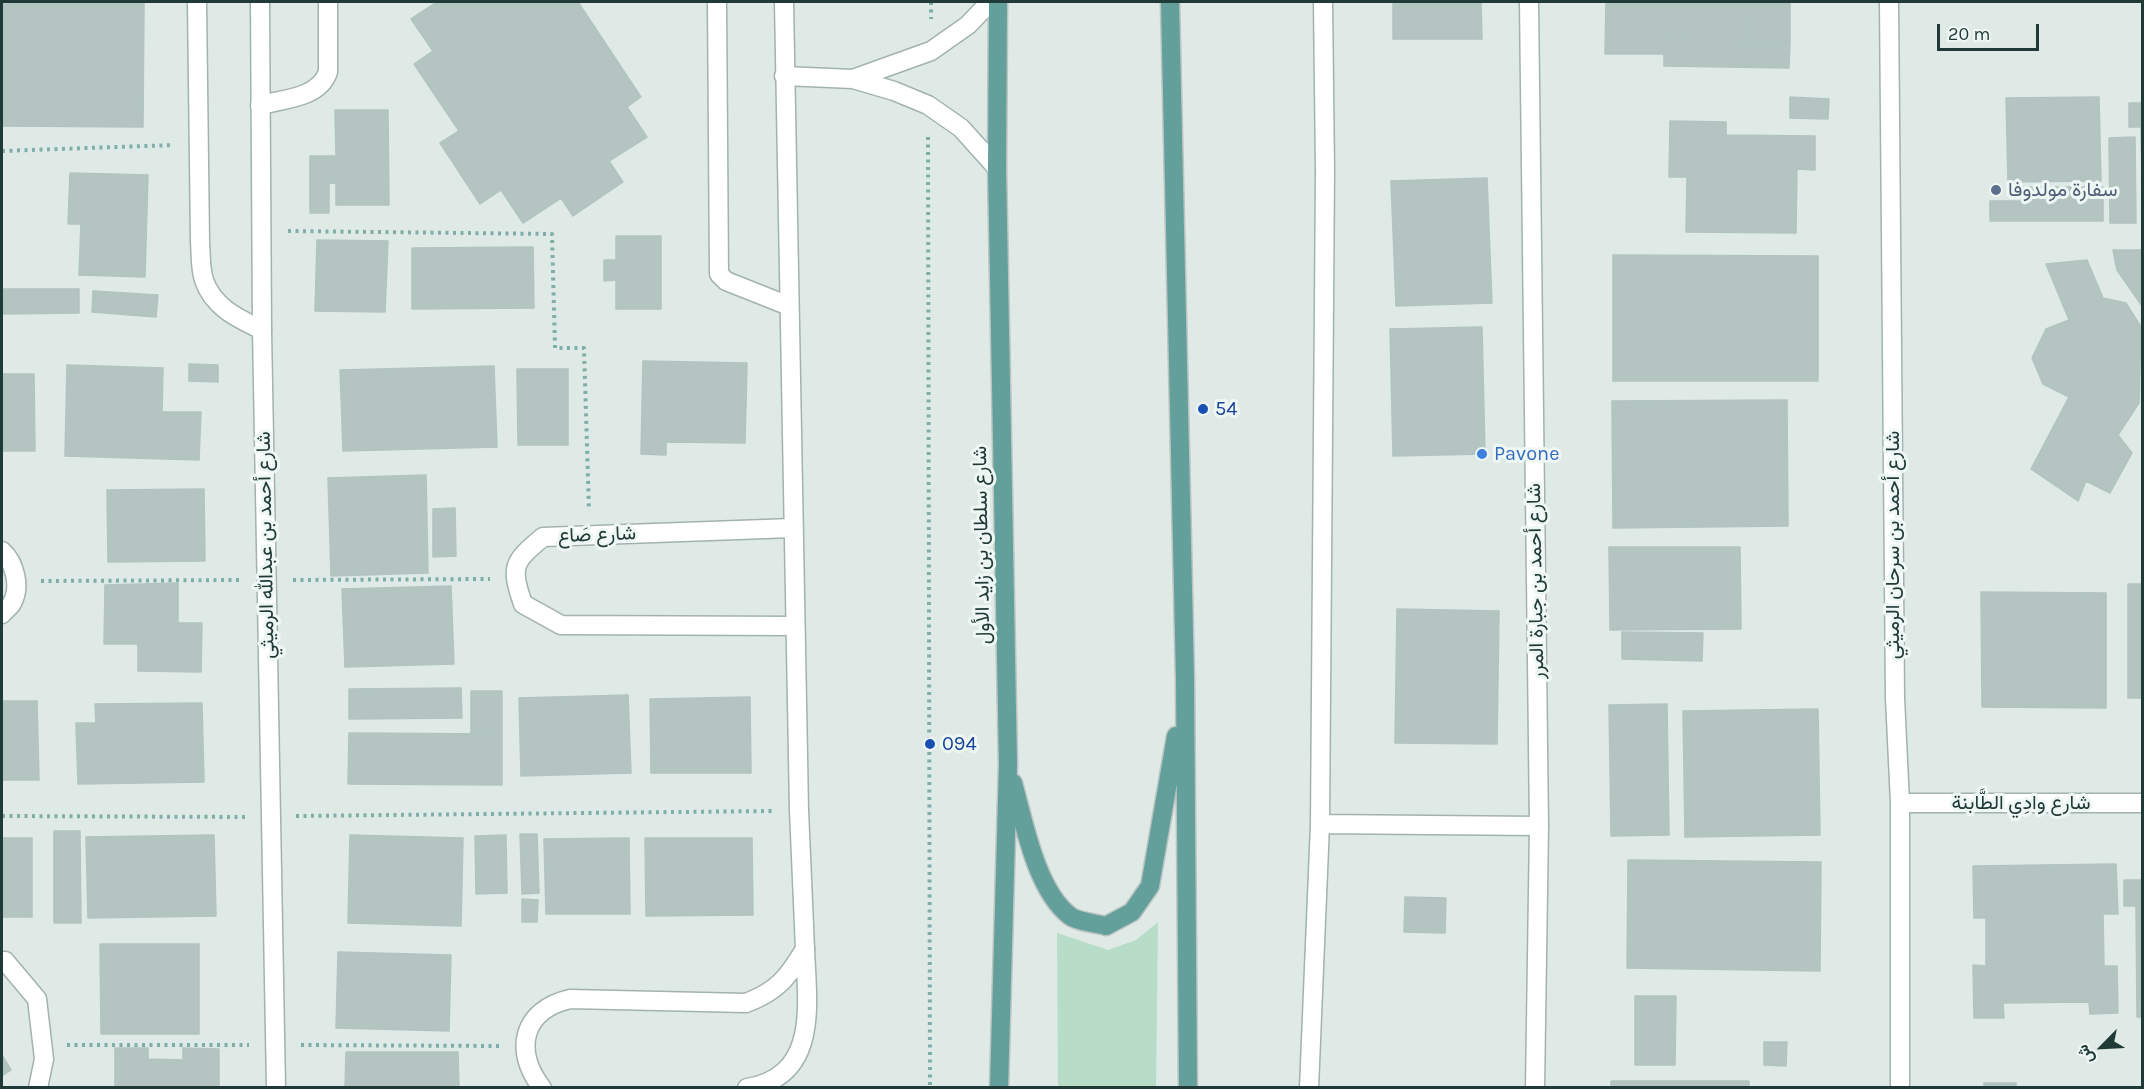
<!DOCTYPE html>
<html>
<head>
<meta charset="utf-8">
<style>
  body { margin:0 }
  #map { position:relative; width:2144px; height:1089px; overflow:hidden; background:#dfeae7; font-family:Karla,Vazirmatn,sans-serif }
  canvas { display:block }
  .frame { position:absolute; inset:0; border:3px solid #203a38; pointer-events:none }
  .north { position:absolute; left:2072px; top:1017px; width:60px; height:60px; -webkit-text-stroke:4px #eff7f4; paint-order:stroke; rotate:246deg; font-size:16px; font-weight:700; line-height:24px; text-align:center; color:#203a38 }
  .north::after { content:''; display:block; margin:auto; width:21px; height:27px; background:#203a38; clip-path:polygon(50% 0,100% 100%,50% 72%,0 100%) }
  .scale { position:absolute; left:1937px; top:24px; width:102px; height:27px; box-sizing:border-box; border:3px solid #203a38; border-top:0; padding-left:8px; font-size:18px; line-height:21px; white-space:nowrap; color:#203a38; -webkit-text-stroke:4px #eff7f4; paint-order:stroke }
</style>
</head>
<body>
<div id="map">
<canvas width="2144" height="1089"></canvas>
<div class="frame"></div>
<div class="north">ش</div>
<div class="scale">20 m</div>
</div>
<script>
const ctx = document.querySelector('canvas').getContext('2d');
ctx.lineJoin = 'round';
function fillPath(path, color) {
  ctx.fillStyle = color;
  ctx.fill(path, 'evenodd');
}
function strokePath(path, color, width, dash) {
  ctx.strokeStyle = color;
  ctx.lineWidth = width;
  ctx.lineCap = dash ? 'butt' : 'round';
  ctx.setLineDash(dash || []);
  ctx.stroke(path);
}
function label(font, color, halo, rows, align = 'center') {
  ctx.font = font + ' Karla,Vazirmatn,sans-serif';
  ctx.lineWidth = 6;
  ctx.setLineDash([]);
  ctx.textBaseline = 'middle';
  ctx.strokeStyle = halo;
  ctx.fillStyle = color;
  for (const [text, x, y, turn = 0] of rows) {
    ctx.save();
    ctx.translate(x, y);
    ctx.rotate((+turn || 0) * Math.PI / 180);
    ctx.textAlign = isNaN(turn) ? turn : align;
    if (halo) ctx.strokeText(text, 0, 0);
    ctx.fillText(text, 0, 0);
    ctx.restore();
  }
}
fillPath(new Path2D(`
  M1158,922L1156,1087H1058L1057,933L1108,950L1136,940Z`), '#b7dcc8');
const building = new Path2D(`
  M2,2H144L143,127L2,126Z
  M437,2H578L641,97L627,107L647,137L609,161L623,182L573,216L561,198L523,223L501,190L480,204L440,143L459,131L414,64L433,51L411,19Z
  M1393,2H1481L1482,39H1393Z
  M1606,2H1748L1747,41L1664,39V54H1605Z
  M1748,2H1790V41H1747Z
  M1664,39L1790,41L1789,68L1664,66Z
  M1790,97L1829,99L1828,119L1790,118Z
  M2099,97L2101,181L2008,182L2006,98Z
  M2129,103H2142V173L2141,127H2129Z
  M335,110H388L389,205H336V183L310,184V156H336Z
  M1670,121L1726,122V135L1815,136V170L1797,169L1796,233L1686,232L1687,177H1669Z
  M2135,137L2136,223H2110L2109,138Z
  M70,173L148,175L145,277L79,275L81,224H68Z
  M1487,178L1492,303L1396,306L1391,181Z
  M310,184H329V213H310Z
  M2021,187H2103V221H1990V201H2021Z
  M616,236H661V309H616V280L604,281V260H616Z
  M317,240L388,241L385,312L315,311Z
  M533,247L534,308L412,309V248Z
  M2113,250H2142V306L2117,270Z
  M1613,255L1818,256V381H1613Z
  M2087,260L2103,298L2126,303L2141,327L2139,403L2118,435L2132,453L2110,493L2086,481L2078,501L2031,469L2069,397L2043,384L2032,358L2046,329L2069,320L2046,264Z
  M2,289H79V313L2,314Z
  M93,291L158,295L156,317L92,312Z
  M1482,327L1485,454L1393,456L1390,329Z
  M643,361L747,363L745,443L666,442V455L641,454Z
  M189,364L218,365V382L189,381Z
  M67,365L163,368L162,412H201L199,460L65,456Z
  M494,366L497,447L343,451L340,370Z
  M517,369H568V445H518Z
  M2,374H34L35,451H2Z
  M1787,400L1788,526L1613,528L1612,401Z
  M426,475L428,573L331,576L328,478Z
  M204,489L205,561L108,562L107,490Z
  M455,508L456,556L433,557V509Z
  M1609,547H1740L1741,629L1610,630Z
  M178,583V623H202L201,672L138,671V644H104L105,585Z
  M2128,584H2142V698H2128Z
  M451,586L454,664L345,667L342,589Z
  M1981,592L2106,593V708L1982,707Z
  M1397,609L1499,611L1497,744L1395,743Z
  M1622,632L1703,633L1702,661L1622,659Z
  M461,688L462,718L349,719V689Z
  M471,691H502V734H471Z
  M628,695L631,773L521,776L519,698Z
  M750,697L751,773H651L650,699Z
  M2,701H37L39,780H2Z
  M202,703L204,782L78,784L76,723H96L95,704Z
  M1667,704L1669,835L1611,836L1609,705Z
  M1818,709L1820,835L1685,837L1683,711Z
  M349,733L502,734V785L348,784Z
  M54,831H80L81,923H54Z
  M520,834H537L539,893L522,894Z
  M214,835L216,916L88,918L86,837Z
  M350,835L463,838L461,926L348,923Z
  M506,835L507,893L476,894L475,836Z
  M2,838H32V917H2Z
  M629,838L630,914H546L544,839Z
  M645,838H752L753,915L646,916Z
  M1628,860L1821,862L1820,971L1627,968Z
  M2116,864L2118,914H2103L2104,966H2117L2118,1013L2090,1014L2089,1002L2003,1003L2004,1018H1974L1973,965L1986,966V918H1974L1973,866Z
  M2124,880H2142V1017H2137L2136,906H2124Z
  M1405,897L1446,898L1445,933L1404,932Z
  M522,899L538,900L537,922H522Z
  M100,944H199V1034H101Z
  M338,952L451,955L449,1031L336,1028Z
  M1635,996H1676L1675,1065H1635Z
  M1764,1042H1787L1786,1066L1764,1065Z
  M115,1048H148V1059L183,1060V1048L219,1049V1088H115Z
  M346,1052H458L459,1088H345Z
  M2,1055L11,1070L2,1076Z
  M1611,1081H1749V1088H1611Z
  M1984,1083H2016V1088H1984Z`);
fillPath(building, '#b4c5c1');
strokePath(building, '#b1c4bf', 1.5);
const service = new Path2D(`
  M197,2L200,242C201,254 200,268 204,280C213,307 237,318 262,330
  M717,2L719,274L726,281L789,306
  M260,105C284,99 319,98 328,72V2
  M793,528L543,537C513,562 510,566 523,604L561,625L795,626
  M2,551C15,563 21,587 12,603C10,607 4,611 2,614
  M1320,824L1539,826
  M2,961H5L37,999L44,1059L38,1088
  M542,1088C513,1051 522,1010 570,999L746,1003C778,991 788,977 805,949
  M747,1088C820,1076 807,1003 805,949
  M1309,1088L1320,824L1325,171L1323,2`);
const minor = new Path2D(`
  M260,2L262,330L276,1088
  M784,2L799,810L805,949
  M1529,2L1539,826L1535,1088
  M1889,2L1895,698L1900,803V1088
  M784,76L853,79L894,91L928,105L961,128L997,168
  M853,79L931,51L968,25L990,2
  M1900,803H2142`);
const primary = new Path2D(`
  M998,2L997,168L1008,764L999,1088
  M1170,2L1185,679L1188,1088
  M1013,783C1024,822 1036,890 1070,916C1078,922 1095,923 1106,926L1132,912L1150,886L1176,736`);
strokePath(service, '#a2b2af', 21);
strokePath(minor, '#a2b2af', 21);
strokePath(primary, '#bcc4c3', 21);
strokePath(new Path2D(`
  M931,2V19
  M928,137L930,1088
  M2,151L174,145
  M288,231L552,234L555,348H584L589,511
  M293,580L490,579
  M41,581L241,580
  M2,816L246,817
  M296,816L774,811
  M67,1045H249
  M301,1045L501,1046`), '#7faea8', 4, [3, 4.5]);
strokePath(service, '#fff', 18);
strokePath(minor, '#fff', 18);
strokePath(primary, '#63a09b', 18);
for (const [x, y, r, color] of [
  [1996,190,6,"#5c6f8a"],
  [1203,409,6,"#1a4fb4"],
  [1482,454,6,"#3f7fe0"],
  [930,744,6,"#1a4fb4"]
]) {
  const dot = new Path2D();
  dot.arc(x, y, r, 0, 2 * Math.PI);
  ctx.fillStyle = color;
  ctx.fill(dot);
  strokePath(dot, '#eff7f4', 2);
}
label('20px', '#4e5e75', '#eff7f4', [
  ["سفارة مولدوفا",2008,190]
], 'left');
label('20px', '#164399', '#eff7f4', [
  ["54",1215,409],
  ["094",942,744]
], 'left');
label('20px', '#366cbe', '#eff7f4', [
  ["Pavone",1494,454]
], 'left');
label('20px', '#203a38', '#eff7f4', [
  ["شارع صَاع",597,535,-2],
  ["شارع أحمد بن عبدالله الرميثي",266,545,-91],
  ["شارع سلطان بن زايد الأول",982,545,-91],
  ["شارع أحمد بن سرحان الرميثي",1893,545,-90],
  ["شارع أحمد بن جبارة المرر",1536,581,-91],
  ["شارع وادِي الطَّابنة",2021,803]
]);
</script>
</body>
</html>
